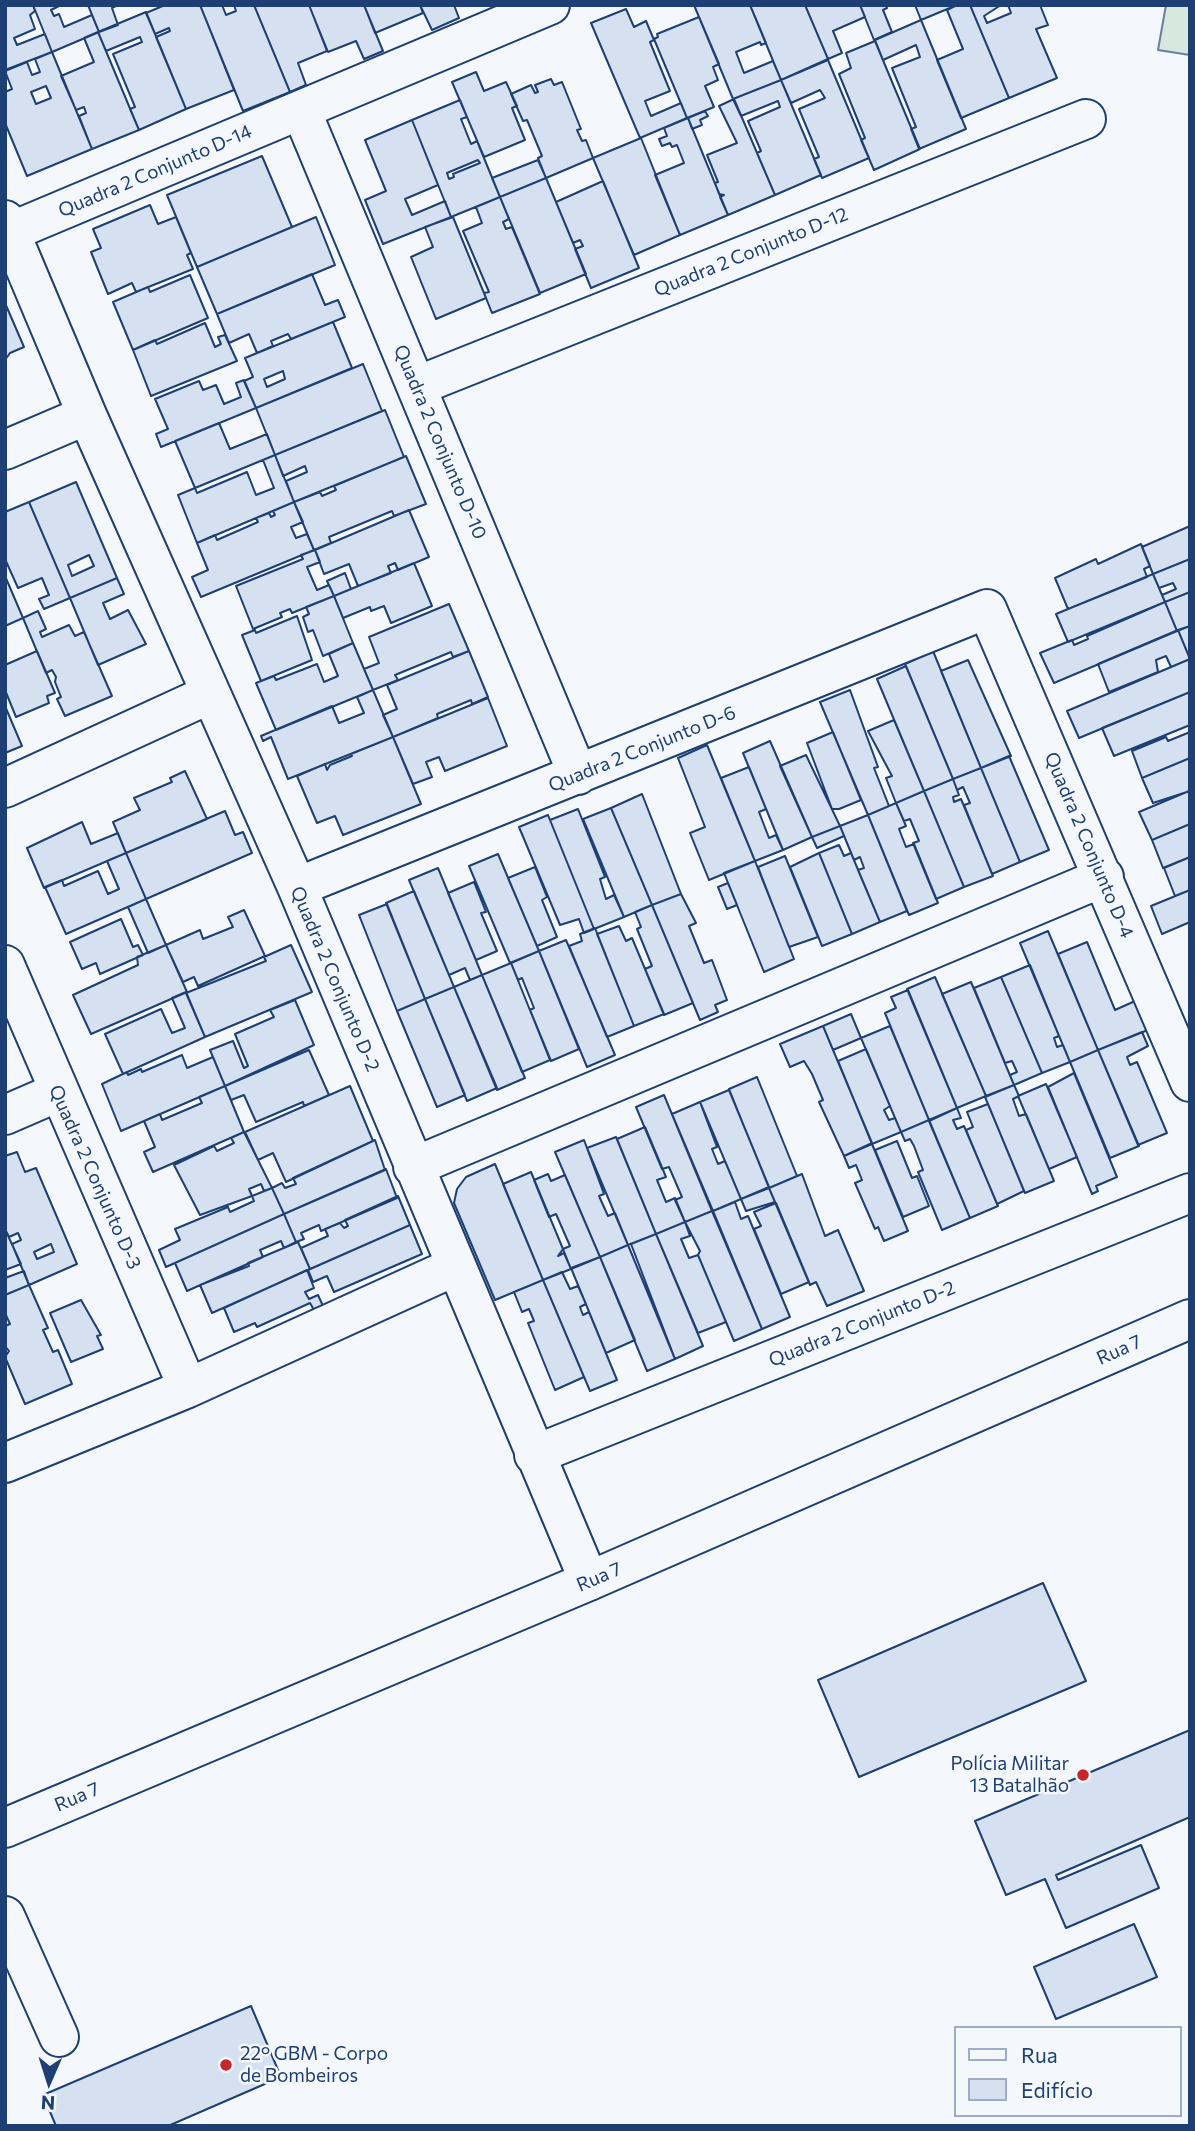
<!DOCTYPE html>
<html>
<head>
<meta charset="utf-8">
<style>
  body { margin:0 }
  #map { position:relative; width:1195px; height:2131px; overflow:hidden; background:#f4f7fb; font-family:Commissioner,sans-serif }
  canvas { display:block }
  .frame { position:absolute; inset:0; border:7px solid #1d3f73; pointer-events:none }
  .legend { position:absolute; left:954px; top:2026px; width:228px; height:91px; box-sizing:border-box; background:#f4f7fb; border:2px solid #9eadc5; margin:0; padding:9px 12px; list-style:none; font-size:21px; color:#1d3f73 }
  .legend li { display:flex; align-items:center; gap:14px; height:35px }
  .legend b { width:35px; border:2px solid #9eadc5 }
  .north { position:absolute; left:14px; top:2047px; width:70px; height:70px; -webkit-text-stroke:5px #f4f7fb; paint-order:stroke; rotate:183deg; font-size:19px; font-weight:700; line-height:28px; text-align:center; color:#1d3f73 }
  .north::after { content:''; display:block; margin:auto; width:24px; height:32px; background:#1d3f73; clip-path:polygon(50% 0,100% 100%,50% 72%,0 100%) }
</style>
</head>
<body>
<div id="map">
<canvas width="1195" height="2131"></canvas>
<div class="frame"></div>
<ul class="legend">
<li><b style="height:9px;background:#f4f7fb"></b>Rua</li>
<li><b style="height:19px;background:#d5e0f0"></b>Edifício</li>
</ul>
<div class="north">N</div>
</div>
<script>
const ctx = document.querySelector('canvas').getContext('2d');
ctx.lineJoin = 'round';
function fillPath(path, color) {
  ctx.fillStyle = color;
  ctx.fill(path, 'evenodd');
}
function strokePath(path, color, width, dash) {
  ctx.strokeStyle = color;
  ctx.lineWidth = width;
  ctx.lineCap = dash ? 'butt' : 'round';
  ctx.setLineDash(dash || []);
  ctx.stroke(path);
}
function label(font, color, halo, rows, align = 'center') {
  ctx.font = font + ' Commissioner,sans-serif';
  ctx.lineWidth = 5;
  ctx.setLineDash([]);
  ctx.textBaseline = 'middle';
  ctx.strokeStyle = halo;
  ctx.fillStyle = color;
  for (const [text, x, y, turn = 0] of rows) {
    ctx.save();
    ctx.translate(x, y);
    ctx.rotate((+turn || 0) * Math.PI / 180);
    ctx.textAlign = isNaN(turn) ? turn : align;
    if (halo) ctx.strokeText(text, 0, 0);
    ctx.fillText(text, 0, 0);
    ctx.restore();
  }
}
const green = new Path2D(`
  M1166,5H1190V55L1158,50Z`);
fillPath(green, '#d7e8df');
strokePath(green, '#687fa3', 2);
const building = new Path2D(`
  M5,5H33L35,11L30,15L35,29L14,38L17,45L45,34L52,52L5,70Z
  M33,5H61L51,10L54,16L59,14L64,27L92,15L99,32L52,52Z
  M88,5H118L112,8L118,25L99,32Z
  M165,5H200L234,90L186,109L156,37L170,31L169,28L155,34L146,13Z
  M200,5H222L226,15L236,11L234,5H254L290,92L243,111Z
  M254,5H309L327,51L298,63L306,85L290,92Z
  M309,5H364L383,51L364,59L356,41L328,52Z
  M364,5H420L423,13L375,33Z
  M420,5H454L459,18L432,30Z
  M694,5H750L766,43L761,45L760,42L736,52L744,73L773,61L781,80L733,99Z
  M750,5H805L828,59L781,80Z
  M805,5H860L865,17L833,31L842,53L828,59Z
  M860,5H886L887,8L883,10L892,32L874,40Z
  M915,5H957L921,20Z
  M957,5H970L1009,98L961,118L937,60L963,49L947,10Z
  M970,5H1001L984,16L987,23L1011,13L1008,5H1040L1048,25L1036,29L1057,78L1009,98Z
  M626,9L634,27L646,21L654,40L650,42L670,91L645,101L651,116L681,103L687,118L640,138L591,23Z
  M146,12L186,109L139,130L130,109L135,107L113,54L142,42L140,37L106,51L98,32Z
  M699,17L719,64L713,67L718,80L705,86L714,107L687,118L654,39L658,37L657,34Z
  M921,20L966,129L919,149L911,129L916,127L892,68L920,57L916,45L883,60L875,40Z
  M98,32L139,130L92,149L79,116L86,113L84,107L76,110L61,76L94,62L84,38Z
  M875,41L920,149L874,170L861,140L865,138L839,74L851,68L846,53Z
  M52,52L92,149L27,176L5,123V92L12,89L5,71L27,62L32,75L40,72L35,59ZM46,86L51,98L36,104L31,92Z
  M828,60L869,158L822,178L814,159L819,157L799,109L825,98L820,90L791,103L781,80Z
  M476,72L484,91L506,82L517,106L512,108L525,140L484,157L452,82Z
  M551,79L554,85L562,82L581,129L577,130L582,141L586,140L593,158L546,178L538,158L542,156L527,120L523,121L511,94L531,85L535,93L538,92L535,85Z
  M781,80L821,175L775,195L757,153L761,151L748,121L780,107L778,101L741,116L733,99Z
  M734,99L775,195L728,215L720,197L724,195L719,194L715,183L718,182L707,155L737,143L719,106Z
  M460,100L467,117L461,119L471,144L477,141L500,197L451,217L412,120ZM478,160L480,163L453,174L454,177L449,179L447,173Z
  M705,111L708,116L700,120L702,125L692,129L688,118Z
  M688,118L728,215L680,235L655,175L684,163L677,145L672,147L670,143L662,146L659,139L667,136L664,128Z
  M412,120L438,185L405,199L412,215L445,201L451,217L383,244L365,200L386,191L365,140Z
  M641,138L680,235L634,255L593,158Z
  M262,156L292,227L197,267L167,195Z
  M538,160L546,178L500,197L492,178Z
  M546,178L586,274L540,293L500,197Z
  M603,181L639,268L591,288L575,249L583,246L580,240L573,243L556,202Z
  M500,197L509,219L503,222L506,229L512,227L540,294L492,313L484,293L489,292L463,231L482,223L476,207Z
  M150,205L158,224L176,217L191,253L187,255L193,269L136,292L132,283L108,294L91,252L101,248L93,229Z
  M316,217L335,265L217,314L197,267Z
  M453,217L486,298L436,319L411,257L433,247L425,227Z
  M312,274L325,305L338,300L345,317L291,339L288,334L271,341L273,346L257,353L249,334L229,343L217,314Z
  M190,275L208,318L133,350L113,302L148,287L150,292Z
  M5,303L24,347L10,353L5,360Z
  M333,322L352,368L256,408L244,381L253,377L245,358ZM283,371L285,379L267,387L264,379Z
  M205,323L215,347L221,344L218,337L225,335L237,361L151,396L133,350L155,340L157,344Z
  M363,364L382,411L275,455L256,408Z
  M244,380L256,408L161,447L156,434L168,429L155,399L199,381L203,390L216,385L224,404L241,397L236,383Z
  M385,410L404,457L294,502L286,481L307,472L305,466L283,476L275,455Z
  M219,423L230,449L267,434L275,455L195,488L175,441Z
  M275,455L294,502L197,543L178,495L195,488L197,493L247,472L256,495L274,488L263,460Z
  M406,456L426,504L394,516L392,511L329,537L331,543L314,550L294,502L320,492L322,496L336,490L334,486Z
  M76,482L117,578L70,598L29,502ZM89,555L94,566L72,576L68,565Z
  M29,502L70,598L44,609L39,599L49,595L42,578L18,588L5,559V512Z
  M294,502L303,522L291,527L296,538L307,534L314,550L201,597L192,577L208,570L197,543L215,535L217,540L258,522L256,518L269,513L271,517L275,515L273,511Z
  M409,510L429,557L398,570L395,563L388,566L391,573L358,586L349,564L324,574L315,550Z
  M1190,526V559L1153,574L1142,547Z
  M1141,544L1150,566L1144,569L1147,577L1068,609L1055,578L1096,559L1098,564Z
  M315,550L320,562L307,567L317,590L329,585L334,596L292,613L290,609L280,613L282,617L253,629L236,586L303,559L301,555Z
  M1190,559V592L1165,602L1162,595L1176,589L1173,583L1159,588L1153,574Z
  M414,563L432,606L391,623L384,606L371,611L370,607L343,618L334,596Z
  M345,573L351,589L334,596L327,581Z
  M1153,574L1165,602L1068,642L1056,614Z
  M5,576L23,618L5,626Z
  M117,578L124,594L103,603L110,619L128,610L146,644L98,665L70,598Z
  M1190,592V626L1177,631L1165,602Z
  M334,596L353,643L323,656L313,630L308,632L303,617L309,614L306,607Z
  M1165,602L1177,631L1054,683L1040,653L1072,640L1074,645L1088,639L1087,636Z
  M449,604L469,651L453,657L451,652L395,675L398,680L373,690L364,669L379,663L369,637Z
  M38,611L46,629L40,632L42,637L69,625L75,636L84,632L112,696L65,716L57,699L61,697L55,682L56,677L52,670L46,673L23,618Z
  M297,616L312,660L261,681L242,635L255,630L256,633Z
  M1190,626V659L1178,630Z
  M1178,630L1190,659L1171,667L1166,656L1156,660L1158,672L1109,692L1098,664Z
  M353,643L373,690L276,730L256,683L274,676L276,680L317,664L324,682L338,676L329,654Z
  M37,651L55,693L47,696L49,703L16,717L5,690V665Z
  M469,651L488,697L472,704L471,700L437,714L438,718L393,737L383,715L397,709L387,685Z
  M933,651L981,768L953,779L905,664Z
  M1190,659V692L1079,738L1067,711Z
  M968,660L1011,756L981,768L941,671Z
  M906,666L953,779L924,791L877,679Z
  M373,690L393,737L288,779L271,737L263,741L261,736L332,706L339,723L364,713L357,697Z
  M850,690L878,767L874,768L889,806L868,815L820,702Z
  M1190,692V725L1114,756L1102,728Z
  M488,698L507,746L445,771L439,757L426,762L432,777L413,784L393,737Z
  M5,706L22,746L5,753Z
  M894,720L924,791L896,803L886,778L892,776L868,731Z
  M833,732L861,800L839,809H832L807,743Z
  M1190,732V758L1142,778L1132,751L1166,737L1168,741Z
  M393,737L421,804L343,835L335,816L317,823L297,776L325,764L327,770L330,765L352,756L351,754Z
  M770,741L812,837L783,850L743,753Z
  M707,745L755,861L709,880L690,833L705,827L678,758Z
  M806,755L840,826L812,837L780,766Z
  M1009,756L1049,850L1020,862L981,768Z
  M1190,758V791L1153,803L1142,778Z
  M749,767L766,809L759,812L769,838L776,835L783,850L755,861L721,778Z
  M981,768L1020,862L992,874L964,805L970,803L963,787L957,790L953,779Z
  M185,771L207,819L126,853L113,822L140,810L134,798L172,782L170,778Z
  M953,779L959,795L953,797L954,802L961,799L993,876L964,887L924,791Z
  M924,791L964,887L936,899L913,843L919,841L910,819L904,821L896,803Z
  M1189,791L1190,824L1152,840L1139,812Z
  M642,794L681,894L652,905L611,808Z
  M896,803L906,826L899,829L906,847L914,844L938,903L909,915L868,815Z
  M611,808L652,905L624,917L583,819Z
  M578,809L605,877L600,879L606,899L614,895L624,917L594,929L550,820Z
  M225,811L235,835L243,832L252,853L146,899L126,853Z
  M548,815L594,929L584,933L579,919L560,925L519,827Z
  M868,815L907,911L880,922L858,870L864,868L860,857L854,860L840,826Z
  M82,822L91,844L118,833L126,853L44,888L27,848Z
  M1190,824V857L1163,868L1152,840Z
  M840,826L844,836L817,848L812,837Z
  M839,845L844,856L851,853L880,922L852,934L819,853Z
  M126,853L146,899L66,934L45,887L62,880L64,886L98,871L108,894L119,889L107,861Z
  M819,853L852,934L822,946L790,867Z
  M498,854L539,951L510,963L469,866Z
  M785,856L818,937L789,947L758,867Z
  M1190,857V890L1175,896L1164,868Z
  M755,861L794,959L764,972L724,873Z
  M535,867L547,897L542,900L557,937L537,946L508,878Z
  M438,868L482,975L470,980L465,968L449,975L409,880Z
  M474,882L486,912L481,913L497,951L476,960L448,893Z
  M728,883L737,905L727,909L718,887Z
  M1190,890V922L1162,934L1151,906Z
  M414,891L454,987L425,999L386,903Z
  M681,894L696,923L689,926L704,963L712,960L727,1000L715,1005L718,1012L700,1020L652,905Z
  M146,899L166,945L148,953L128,907Z
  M387,904L425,999L397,1011L359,915Z
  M652,905L693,1003L664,1015L645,969L652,966L637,929L641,927L635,912Z
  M244,910L265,956L198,986L194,977L183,982L166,945L200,930L203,939L233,927L228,917Z
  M121,919L133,947L138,945L143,955L100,974L96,963L82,969L70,942Z
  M619,926L626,941L632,938L664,1014L634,1026L597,934Z
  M595,928L634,1026L607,1037L569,946L582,941L580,934Z
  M1048,931L1098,1050L1070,1062L1020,943Z
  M566,940L615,1055L587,1067L539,951Z
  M1087,942L1115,1010L1135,1001L1148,1030L1098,1050L1058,954Z
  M166,945L187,992L91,1034L73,995L138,965L137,957Z
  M291,945L312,992L205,1037L186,993L266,961L264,957Z
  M539,951L579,1049L551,1061L530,1010L534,1008L522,978L518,980L511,963Z
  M511,963L550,1060L522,1072L482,975Z
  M1030,965L1059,1036L1054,1038L1057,1047L1063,1045L1070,1062L1042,1073L1001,977Z
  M482,975L525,1078L497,1090L454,987Z
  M935,977L986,1096L957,1108L907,989Z
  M1001,977L1042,1073L1014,1085L1010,1075L1017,1072L1012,1061L1005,1063L974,988Z
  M971,982L1014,1085L986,1096L942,994Z
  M454,987L497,1088L467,1101L425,999Z
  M908,990L957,1108L929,1120L885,1013L896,1008L891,997Z
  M186,992L205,1037L123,1074L105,1034L161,1009L172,1033L185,1028L172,998Z
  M425,999L465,1095L437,1107L397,1011Z
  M295,1000L314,1045L225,1086L210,1050L233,1041L244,1068L248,1066L235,1034L274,1017L270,1010Z
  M851,1014L861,1038L833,1050L823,1026Z
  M823,1026L872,1143L844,1156L819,1102L823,1100L812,1074L804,1061L790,1067L780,1044Z
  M890,1026L929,1120L901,1132L861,1038Z
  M1142,1032L1148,1046L1127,1057L1130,1065L1137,1062L1167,1133L1138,1145L1098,1050Z
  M866,1049L890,1106L884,1110L889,1120L895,1118L901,1132L872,1144L838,1061Z
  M309,1050L329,1095L304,1106L303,1102L256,1122L244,1095L231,1100L225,1086Z
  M1098,1050L1139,1146L1110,1158L1070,1062Z
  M182,1055L187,1068L213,1057L225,1086L121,1131L102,1084L127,1072L128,1075L141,1069L142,1072Z
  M1074,1073L1117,1177L1096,1186L1098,1191L1092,1194L1048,1087Z
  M757,1077L797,1176L769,1188L729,1089Z
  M1046,1084L1077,1157L1049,1169L1018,1096Z
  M1014,1085L1019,1096L1013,1099L1019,1116L1026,1114L1054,1181L1025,1193L985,1097Z
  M225,1086L244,1132L153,1172L144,1152L155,1147L144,1121L160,1114L162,1120L202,1103L199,1097Z
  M350,1086L373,1141L286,1182L273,1153L258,1160L245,1132Z
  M729,1090L769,1187L741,1199L700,1102Z
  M664,1095L712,1211L685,1222L675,1200L682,1197L669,1167L662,1169L636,1107Z
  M700,1102L717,1147L712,1149L718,1164L725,1161L741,1199L713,1211L672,1114Z
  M988,1104L1024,1191L997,1204L966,1130L973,1127L967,1112Z
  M957,1108L961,1118L953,1120L957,1129L964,1126L998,1206L970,1218L929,1121Z
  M929,1120L970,1218L942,1230L918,1172L923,1170L914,1146L910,1139L905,1141L901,1132Z
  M645,1127L666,1177L657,1180L666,1202L675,1198L685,1222L656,1234L617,1139Z
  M244,1132L272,1188L264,1191L261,1184L249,1189L252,1196L200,1215L174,1165L214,1146L217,1151L234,1143L231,1138Z
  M616,1137L656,1234L628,1245L587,1148Z
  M375,1140L385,1170L284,1214L272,1188L282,1183L285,1188L296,1184L293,1178Z
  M584,1140L604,1194L599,1196L608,1216L615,1213L628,1245L600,1257L555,1152Z
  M897,1141L912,1178L917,1176L929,1206L903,1217L875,1150Z
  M872,1144L908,1231L884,1241L878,1227L875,1229L855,1183L862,1180L856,1165L849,1168L844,1156Z
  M17,1152L25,1172L36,1168L77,1264L29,1285L12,1244L21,1240L18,1233L9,1237L5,1229V1156ZM51,1244L54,1252L37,1259L34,1252Z
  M495,1164L543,1280L495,1300L454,1203L457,1189L466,1177Z
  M386,1169L397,1198L321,1231L319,1225L301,1233L304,1239L296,1242L284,1214Z
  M531,1172L563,1249L558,1256L564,1253L571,1269L543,1280L503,1184Z
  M548,1174L551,1181L565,1175L600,1257L571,1269L563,1249L570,1246L556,1214L549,1217L534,1180Z
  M802,1174L825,1236L838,1230L864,1291L827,1306L816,1282L810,1285L769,1188Z
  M272,1188L284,1214L166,1267L159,1250L180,1240L175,1229L228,1207L230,1212L254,1201L252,1196Z
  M769,1188L775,1202L746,1211L741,1199Z
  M398,1196L410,1225L310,1269L301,1248L328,1236L325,1229L340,1223L344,1228L348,1226L345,1220Z
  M735,1202L741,1219L748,1216L790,1317L762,1329L713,1211Z
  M776,1203L809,1282L781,1294L754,1229L761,1226L754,1212Z
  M712,1211L762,1329L734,1341L698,1255L700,1251L685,1222Z
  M284,1214L296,1242L284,1248L281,1241L260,1250L263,1257L187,1291L175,1263Z
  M685,1222L690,1236L681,1239L689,1258L698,1255L726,1322L698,1333L656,1234Z
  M410,1225L422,1254L334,1292L327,1276L313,1282L308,1270Z
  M5,1229L21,1264L5,1270Z
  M656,1234L703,1346L675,1359L631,1244Z
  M298,1242L310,1269L212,1313L200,1285L249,1266L248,1263Z
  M628,1245L675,1359L647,1371L600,1257Z
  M600,1257L635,1340L606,1353L571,1268Z
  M307,1270L314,1288L305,1292L309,1299L318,1295L323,1306L314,1310L310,1303L257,1327L255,1323L234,1332L224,1308Z
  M24,1271L29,1285L5,1295V1278Z
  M562,1272L570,1289L578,1286L586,1304L580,1307L583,1315L589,1312L617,1380L590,1391L543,1280Z
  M543,1280L584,1377L555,1390L528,1323L534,1321L529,1309L522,1312L514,1292Z
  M29,1285L48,1328L43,1330L53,1352L58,1350L72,1384L25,1404L5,1357L9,1351L5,1346V1326L10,1324L5,1313V1295Z
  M81,1300L101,1335L97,1336L103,1349L71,1362L50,1313Z
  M1043,1583L1086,1681L859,1777L818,1680Z
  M1190,1730V1817L1056,1875L1058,1880L1141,1845L1159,1888L1066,1928L1045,1879L1006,1895L975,1821Z
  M1134,1924L1157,1977L1056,2019L1034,1967Z
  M251,2006L281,2077L168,2126H56L43,2095Z`);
fillPath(building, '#d5e0f0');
strokePath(building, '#1d3f73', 2);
const minor = new Path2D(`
  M301,110L578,775
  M5,220L87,415L297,887L589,1581
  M10,232L550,5
  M417,386L1086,119
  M5,450L87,415
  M5,788L210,694
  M297,887L987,609L1190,1082
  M5,965L188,1388
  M5,1115L58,1092
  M413,1167L1104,877
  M534,1455L1190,1193
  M5,1463L188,1388L456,1266
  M5,1916L59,2037`);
const major = new Path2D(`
  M5,1828L589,1581L1190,1319`);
strokePath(minor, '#1d3f73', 42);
strokePath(major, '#1d3f73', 42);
strokePath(minor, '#f4f7fb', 38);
strokePath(major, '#f4f7fb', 38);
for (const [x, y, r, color] of [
  [1083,1775,7,"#c62828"],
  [226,2065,7,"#c62828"]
]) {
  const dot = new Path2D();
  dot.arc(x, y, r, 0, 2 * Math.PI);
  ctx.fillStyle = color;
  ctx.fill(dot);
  strokePath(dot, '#f4f7fb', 2.5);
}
label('19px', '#1d3f73', '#f4f7fb', [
  ["Quadra 2 Conjunto D-14",155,171,-23],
  ["Quadra 2 Conjunto D-12",751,252,-22],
  ["Quadra 2 Conjunto D-10",440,442,67],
  ["Quadra 2 Conjunto D-6",642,749,-22],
  ["Quadra 2 Conjunto D-4",1089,845,67],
  ["Quadra 2 Conjunto D-2",335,979,67],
  ["Quadra 2 Conjunto D-3",95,1177,66],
  ["Quadra 2 Conjunto D-2",862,1324,-22],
  ["Rua 7",1119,1350,-24],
  ["Rua 7",599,1577,-23],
  ["Rua 7",77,1797,-23]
]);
label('19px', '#1d3f73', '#f4f7fb', [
  ["Polícia Militar",1069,1764],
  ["13 Batalhão",1069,1786],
  ["22° GBM - Corpo",240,2054,"left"],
  ["de Bombeiros",240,2076,"left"]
], 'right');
</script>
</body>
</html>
